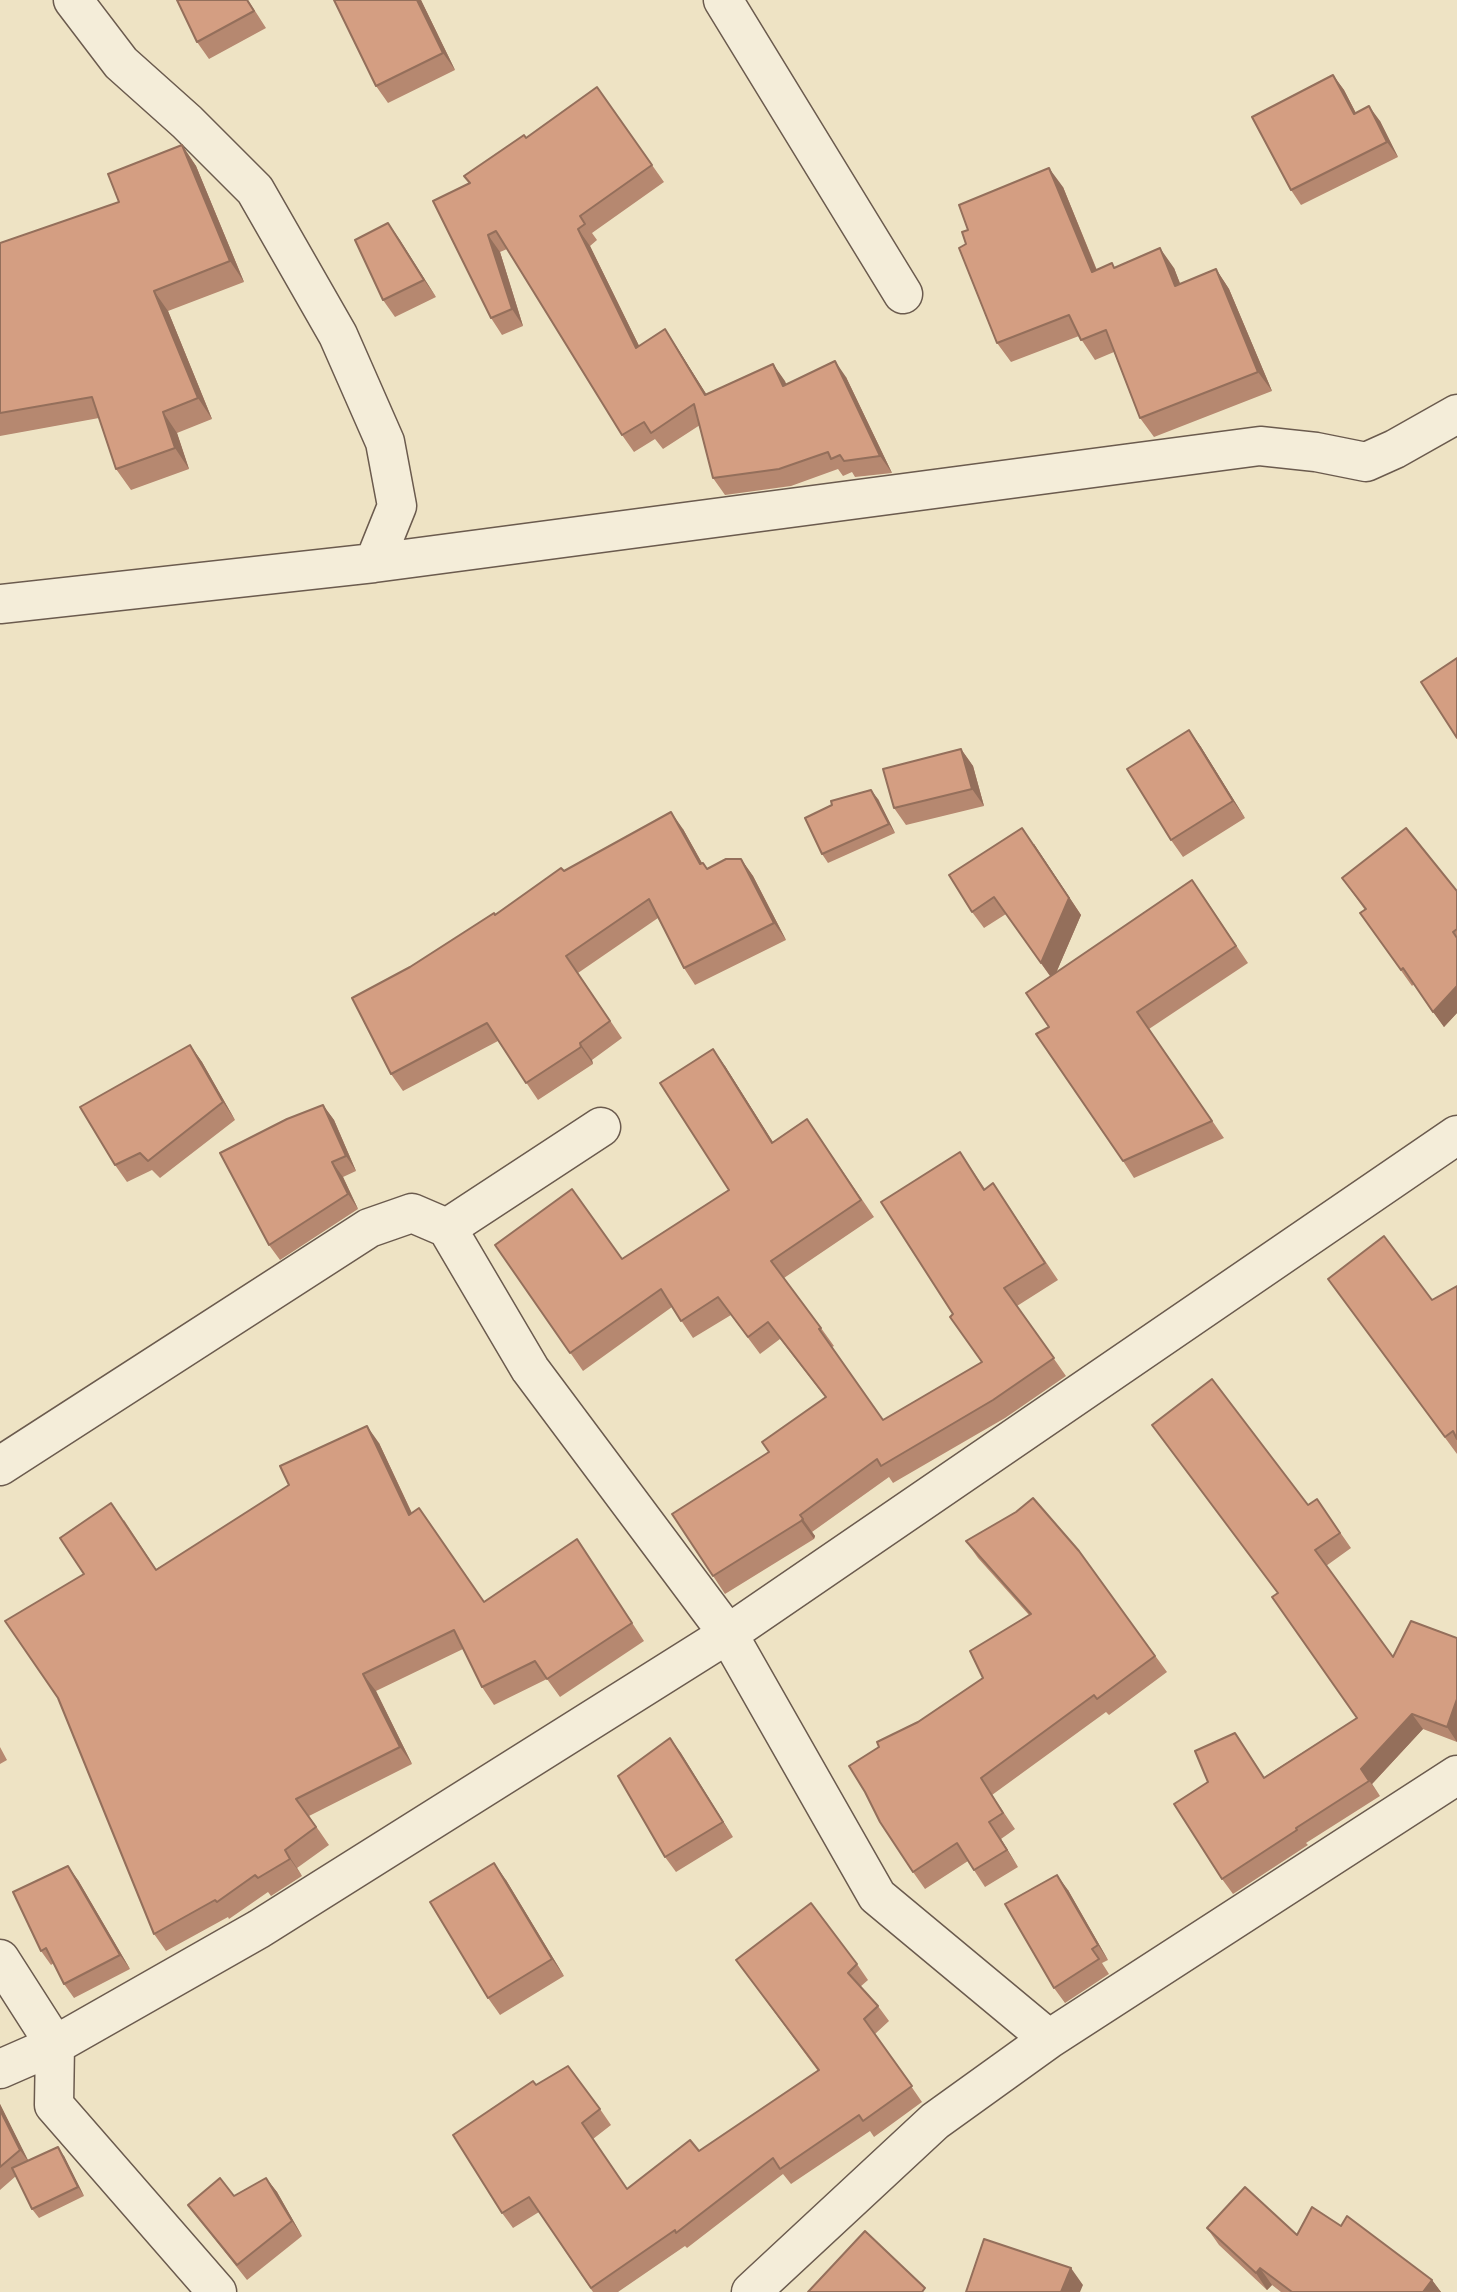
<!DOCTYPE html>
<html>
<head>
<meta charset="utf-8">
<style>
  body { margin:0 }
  canvas { display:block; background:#eee3c4 }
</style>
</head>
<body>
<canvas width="1457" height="2292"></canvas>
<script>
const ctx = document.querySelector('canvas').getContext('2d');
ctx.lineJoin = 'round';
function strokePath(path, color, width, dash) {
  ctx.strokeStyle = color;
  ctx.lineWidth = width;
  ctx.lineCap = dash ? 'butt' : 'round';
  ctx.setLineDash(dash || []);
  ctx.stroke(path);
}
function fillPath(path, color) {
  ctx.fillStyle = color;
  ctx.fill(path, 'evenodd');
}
const minor = new Path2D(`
  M73,0L121,63L187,122L255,190L338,335L385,442L397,506L374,563
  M723,0L903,294
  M0,604L374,563L1260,446L1316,452L1366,462L1395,449L1457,414
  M447,1228L601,1127
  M0,1466L369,1228L412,1213L447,1228L530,1369L728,1634L877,1896L1049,2039
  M0,1959L55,2045L54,2105L217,2292
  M0,2069L55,2045L259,1929L728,1634L1457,1135
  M751,2292L935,2121L1049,2039L1457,1775`);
strokePath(minor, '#6b5b4e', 41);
strokePath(minor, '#f4edd9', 38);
fillPath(new Path2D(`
  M248,0L266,28L209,59L197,42Z
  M421,0L455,70L388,103L376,86Z
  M1333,75L1344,90L1356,113L1380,121L1398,157L1301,205L1291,190Z
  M597,87L664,182L592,233L597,240L590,246L639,346H676L706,394L773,364L786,384L846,377L892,473L855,477L852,472L843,476L838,469L791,486L725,495L713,478L700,425L663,449L655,439L634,452L622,435L507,249L500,252L523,326L502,335L491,318L470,183L526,138Z
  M182,145L196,166L244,282L168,311L212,419L177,433L189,469L131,490L116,469L99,418L0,436V243L119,202Z
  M1063,187L1097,270L1115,268H1174L1180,284L1216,269L1229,289L1272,391L1154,437L1140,418L1114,352L1095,360L1079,336L1011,362L997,343L966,244L968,230Z
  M388,223L436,297L395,317L383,300Z
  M1189,730L1201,747L1245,818L1183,857L1171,840Z
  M961,749L973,766L984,806L906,825L894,808Z
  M878,799L895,833L828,863L822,854L832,805Z
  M683,829L702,863L707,869L741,859L753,876L786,940L695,985L684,968L658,918L578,973L622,1038L592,1060L593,1064L538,1100L498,1041L403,1091L391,1074L410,967L564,871Z
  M1034,844L1081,915L1056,973L1204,897L1248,963L1149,1029L1224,1138L1134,1178L1123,1161L1049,1027L1050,976L1006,914L984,928L972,912Z
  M1342,878L1457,891V1013L1444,1027L1414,984L1412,986L1360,913L1365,910Z
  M190,1045L202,1062L235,1120L160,1178L152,1170L127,1182L115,1165Z
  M725,1066L773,1142L807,1119L874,1217L784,1278L821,1328L834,1346L832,1347L883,1420L982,1362L953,1314L960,1152L985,1189L1005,1201L1058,1280L1017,1306L1066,1376L1005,1418L893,1483L889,1477L812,1532L815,1536L814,1539L725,1594L672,1514L769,1452L825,1397L780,1339L760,1354L731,1315L693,1338L672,1307L583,1371L495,1245L622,1259L729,1190Z
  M323,1105L334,1120L356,1171L343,1177L358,1209L280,1260L269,1245Z
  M1328,1279L1432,1300L1457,1286V1454Z
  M1152,1425L1308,1505L1317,1499L1351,1548L1326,1566L1393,1657L1457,1638V1742L1423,1729L1372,1784L1380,1796L1306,1843L1308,1845L1233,1894L1222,1879L1208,1782L1235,1733L1264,1777L1357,1718L1278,1593Z
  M379,1443L412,1513L484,1602L589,1557L644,1641L560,1697L547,1679L494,1705L482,1687L463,1649L376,1691L412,1764L309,1816L329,1845L297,1868L302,1876L271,1896L268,1892L229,1919L228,1917L166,1951L154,1934L84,1574L124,1520L156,1569Z
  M966,1541L1079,1551L1167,1672L1109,1715L1106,1712L992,1795L1015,1829L1001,1839L1018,1867L985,1887L968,1861L925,1889L913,1872L865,1792L918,1722L983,1678L1029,1615L978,1558Z
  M670,1738L733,1837L676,1872L665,1857Z
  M0,1747L7,1760L0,1764Z
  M78,1880L130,1969L74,1998L64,1984L54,1963L51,1965L41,1951Z
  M506,1880L564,1976L500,2015L488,1998Z
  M1068,1890L1108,1960L1102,1963L1109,1974L1065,2003L1054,1988Z
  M736,1960L857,1964L868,1980L860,1987L878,2006L889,2021L875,2034L922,2102L874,2137L870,2131L791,2184L783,2174L687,2248L685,2246L618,2292H593L539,2212L513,2228L502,2213L536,2085L600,2109L611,2125L593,2139L627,2189L699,2151L818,2071Z
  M0,2104L28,2161L64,2156L84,2196L39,2218L32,2209L16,2176L0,2190Z
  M266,2178L277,2192L302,2236L247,2280L199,2219L188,2205L234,2196Z
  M1341,2226L1432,2280L1441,2292H1281L1272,2285L1267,2290L1219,2245L1207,2228L1297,2235Z`), '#b68870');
fillPath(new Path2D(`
  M417,0H421L455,70L443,53Z
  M1333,75L1344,90L1364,129L1354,114Z
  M1369,106L1380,121L1398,157L1387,142Z
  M182,145L196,166L244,282L230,261Z
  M1049,168L1063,187L1105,291L1092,272Z
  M388,223L400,240L436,297L424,280Z
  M578,229L590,246L648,364L636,348Z
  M488,235L500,252L523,326L512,309Z
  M1160,248L1174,268L1189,306L1175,286Z
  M1216,269L1229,289L1272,391L1258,372Z
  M154,291L168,311L212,419L198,398Z
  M665,329L676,346L717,411L705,395Z
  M835,361L846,377L892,473L880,456Z
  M773,364L785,381L794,403L783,386Z
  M163,412L177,433L189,469L175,448Z
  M1189,730L1201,747L1245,818L1233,801Z
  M961,749L973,766L984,806L972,789Z
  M871,790L878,799L895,833L889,824Z
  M671,812L683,829L712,881L700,864Z
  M1034,844L1081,915L1053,980L1041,963Z
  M741,859L753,876L786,940L774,923Z
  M1457,986V1013L1444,1027L1433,1012Z
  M580,1043L592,1060L593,1064L581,1047Z
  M190,1045L202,1062L235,1120L223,1102Z
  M713,1049L725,1066L784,1160L772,1143Z
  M323,1105L334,1120L356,1171L346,1156Z
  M332,1162L343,1177L358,1209L348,1194Z
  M367,1426L379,1443L421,1533L409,1515Z
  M800,1515L815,1536L814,1539L801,1521Z
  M363,1674L376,1691L412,1764L400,1747Z
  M1457,1699V1742L1447,1727Z
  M1412,1714L1423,1729L1372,1784L1380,1796L1361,1769Z
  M670,1738L681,1753L733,1837L723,1822Z
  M989,1822L1001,1839L1018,1867L1007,1850Z
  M285,1850L297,1868L302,1876L290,1859Z
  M494,1863L506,1880L564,1976L552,1959Z
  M68,1866L78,1880L130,1969L120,1955Z
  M1057,1875L1068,1890L1108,1960L1098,1945Z
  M0,2104L30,2164L20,2150L0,2110Z
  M58,2147L64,2156L84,2196L78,2187Z
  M266,2178L277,2192L302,2236L292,2221Z
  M1071,2268L1083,2285L1080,2292H1061Z
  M1260,2268L1272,2285L1267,2290L1256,2273Z
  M1432,2280L1441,2292H1423Z`), '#946f5b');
const building = new Path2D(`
  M177,0H247L254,11L197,42Z
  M334,0H417L443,53L376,86Z
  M1333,75L1354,114L1369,106L1387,142L1291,190L1252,117Z
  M597,87L652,165L580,216L585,224L578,229L636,348L665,329L705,395L773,364L783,386L835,361L880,456L844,461L840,455L831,459L828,452L779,469L713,478L694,404L651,433L644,422L622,435L496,231L488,235L512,309L491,318L433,201L470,183L464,176L524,135L526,138Z
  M182,145L230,261L154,291L198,398L163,412L175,448L116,469L92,397L0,413V243L119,202L108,174Z
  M1049,168L1092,272L1112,263L1114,268L1160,248L1175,286L1216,269L1258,372L1140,418L1106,330L1081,340L1069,315L997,343L959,248L966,244L962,232L968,230L959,205Z
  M388,223L424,280L383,300L355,240Z
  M1457,658V738L1421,682Z
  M1189,730L1233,801L1171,840L1127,769Z
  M961,749L972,789L894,808L883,769Z
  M871,790L889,824L822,854L805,818L832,805L831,801Z
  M671,812L700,864L703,863L707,869L726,859H741L774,923L684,968L649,899L566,956L610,1021L580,1043L581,1047L526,1083L487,1023L391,1074L352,998L410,967L494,913L495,915L561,868L564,871Z
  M1022,828L1069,898L1041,963L994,897L972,912L949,875Z
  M1406,828L1457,891V929L1453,932L1457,938V986L1433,1012L1403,968L1401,970L1360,913L1366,909L1342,878Z
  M1192,880L1236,946L1137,1012L1212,1121L1123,1161L1036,1034L1049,1027L1026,993Z
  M190,1045L223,1102L148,1161L140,1153L115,1165L80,1107Z
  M713,1049L772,1143L807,1119L861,1200L771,1261L821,1328L819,1329L883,1420L982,1362L950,1317L953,1314L881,1202L960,1152L984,1190L993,1183L1045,1263L1004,1288L1054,1358L993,1400L881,1466L877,1459L800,1515L803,1519L801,1521L713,1576L672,1514L769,1452L762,1442L826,1397L768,1322L748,1337L718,1297L681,1321L661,1289L570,1353L495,1245L572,1189L622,1259L729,1190L660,1083Z
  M323,1105L346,1156L332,1162L348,1194L269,1245L220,1153L287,1119Z
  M1384,1236L1432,1300L1457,1286V1439L1453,1431L1445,1437L1328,1279Z
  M1212,1379L1308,1505L1317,1499L1340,1533L1315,1550L1393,1657L1411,1621L1457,1638V1699L1447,1727L1412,1714L1361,1769L1369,1781L1296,1828L1297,1830L1222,1879L1174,1804L1208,1782L1195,1751L1235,1733L1264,1778L1357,1718L1272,1597L1278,1593L1152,1425Z
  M367,1426L409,1515L419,1508L484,1602L577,1539L632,1623L547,1679L535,1661L482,1687L454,1630L363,1674L400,1747L296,1799L316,1827L285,1850L290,1859L258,1878L255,1875L217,1902L215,1900L154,1934L58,1698L5,1621L84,1574L60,1538L111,1503L156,1570L289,1485L280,1466Z
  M1033,1498L1079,1551L1155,1656L1097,1699L1094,1695L981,1778L1003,1813L989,1822L1007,1850L974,1870L957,1843L913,1872L880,1822L865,1792L849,1766L879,1747L877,1742L918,1722L983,1678L970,1651L1031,1614L966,1541L1016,1512Z
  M670,1738L723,1822L665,1857L618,1776Z
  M494,1863L552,1959L488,1998L430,1902Z
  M68,1866L120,1955L64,1984L46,1948L41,1951L13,1892Z
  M1057,1875L1098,1945L1092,1949L1099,1959L1054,1988L1005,1904Z
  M811,1903L857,1964L848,1973L878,2006L864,2019L912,2086L863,2121L859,2115L780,2169L773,2158L676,2233L675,2230L591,2288L529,2197L502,2213L453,2135L533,2081L536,2085L568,2066L600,2109L582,2123L627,2189L690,2140L699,2151L819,2070L736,1960Z
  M0,2110L20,2150L0,2167Z
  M58,2147L78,2187L32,2209L12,2168Z
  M220,2178L234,2196L266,2178L292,2221L237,2265L188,2205Z
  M1245,2187L1297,2235L1312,2207L1341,2226L1347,2216L1432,2280L1423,2292H1292L1260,2268L1256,2273L1207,2228Z
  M865,2231L925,2288L922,2292H808Z
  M984,2239L1071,2268L1061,2292H966Z`);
fillPath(building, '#d49e82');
strokePath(building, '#946f5b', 2);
</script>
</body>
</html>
